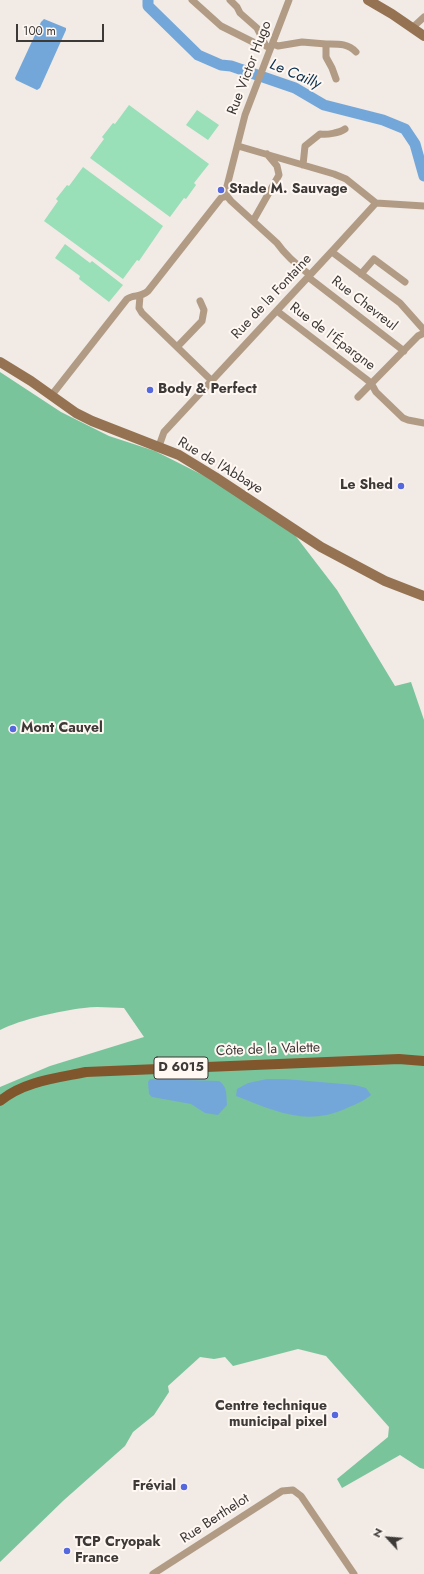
<!DOCTYPE html>
<html>
<head>
<meta charset="utf-8">
<style>
  body { margin:0 }
  #map { position:relative; width:424px; height:1574px; overflow:hidden; background:#f1eae5; font-family:Jost,sans-serif }
  canvas { display:block }
  .north { position:absolute; left:368px; top:1518px; width:40px; height:40px; -webkit-text-stroke:3px #fff7f2; paint-order:stroke; rotate:296deg; font-size:11px; font-weight:700; line-height:16px; text-align:center; color:#3c3937 }
  .north::after { content:''; display:block; margin:auto; width:14px; height:18px; background:#3c3937; clip-path:polygon(50% 0,100% 100%,50% 72%,0 100%) }
  .scale { position:absolute; left:16px; top:24px; width:88px; height:18px; box-sizing:border-box; border:2px solid #3c3937; border-top:0; padding-left:5px; font-size:12px; line-height:14px; white-space:nowrap; color:#3c3937; -webkit-text-stroke:3px #fff7f2; paint-order:stroke }
</style>
</head>
<body>
<div id="map">
<canvas width="424" height="1574"></canvas>
<div class="north">N</div>
<div class="scale">100 m</div>
</div>
<script>
const ctx = document.querySelector('canvas').getContext('2d');
ctx.lineJoin = 'round';
function fillPath(path, color) {
  ctx.fillStyle = color;
  ctx.fill(path, 'evenodd');
}
function strokePath(path, color, width, dash) {
  ctx.strokeStyle = color;
  ctx.lineWidth = width;
  ctx.lineCap = dash ? 'butt' : 'round';
  ctx.setLineDash(dash || []);
  ctx.stroke(path);
}
function label(font, color, halo, rows, align = 'center') {
  ctx.font = font + ' Jost,sans-serif';
  ctx.lineWidth = 4;
  ctx.setLineDash([]);
  ctx.textBaseline = 'middle';
  ctx.strokeStyle = halo;
  ctx.fillStyle = color;
  for (const [text, x, y, turn = 0] of rows) {
    ctx.save();
    ctx.translate(x, y);
    ctx.rotate((+turn || 0) * Math.PI / 180);
    ctx.textAlign = isNaN(turn) ? turn : align;
    if (halo) ctx.strokeText(text, 0, 0);
    ctx.fillText(text, 0, 0);
    ctx.restore();
  }
}
fillPath(new Path2D(`
  M129,105L209,164L194,183L196,185L186,199L184,198L170,217L90,158L104,139L102,137L113,123L115,124Z
  M197,110L219,125L208,140L186,125Z
  M83,167L163,226L139,261L137,260L123,279L44,221L58,201L56,199L67,185L69,186Z
  M65,244L90,263L92,261L123,285L109,302L79,279L80,276L55,258Z`), '#99dfb8');
fillPath(new Path2D(`
  M0,372L61,412L109,436L155,451L278,513L337,590L395,686L411,682L424,720V1469L420,1468L400,1455L342,1488L337,1479L388,1437L389,1427L326,1356L298,1349L233,1366L225,1357L214,1359L200,1357L168,1386L169,1392L154,1415L133,1432L125,1446L64,1500L0,1562V1087L50,1066L144,1037L124,1008C111,1008 97,1006 84,1008C59,1011 22,1019 0,1030Z`), '#7ac49c');
fillPath(new Path2D(`
  M44,19L66,28V30L40,88L37,90L16,80L15,78L41,22Z
  M150,1079L219,1081C228,1087 226,1095 227,1105L218,1115L205,1113L191,1104L152,1097L149,1094L148,1082Z
  M267,1079H285L355,1085L366,1088L371,1095C364,1101 356,1104 347,1108C306,1127 275,1111 236,1096L237,1089L248,1083Z`), '#73a7da');
strokePath(new Path2D(`
  M148,0V6L198,55L221,65L231,66L295,88L324,105L383,120L405,129L415,144L424,176`), '#73a7da', 11);
strokePath(new Path2D(`
  M192,0L221,26L255,43L264,44
  M230,0L237,7L240,13L257,28L266,46
  M289,0L245,115L226,190L227,196L231,201L277,243C286,256 298,266 310,275
  M412,28L424,17
  M273,44L278,46L302,42L326,44V57L332,68L336,79
  M326,44C337,44 348,43 356,52
  M238,146L334,174L346,179L376,203
  M303,165L305,146L320,134C327,135 339,133 345,129
  M253,221L279,175L277,166L267,154
  M332,252L400,303L424,330
  M361,274L374,259L405,282
  M308,277L404,351
  M140,296L139,308L142,313L212,381
  M277,311L366,379L371,383L376,392L403,418L408,420L424,423
  M177,347L202,321L204,310L200,301
  M51,396L127,299C134,294 140,298 148,291L221,198L227,196
  M358,397L418,336L424,333
  M159,446L164,432L335,248L376,203L424,206
  M153,1574L282,1491L293,1490L301,1496L354,1574`), '#b29b84', 7);
strokePath(new Path2D(`
  M368,0L392,14L424,36
  M0,362L31,381L76,413L92,421L179,455L215,477L321,547L385,581L424,596`), '#957352', 10);
strokePath(new Path2D(`
  M0,1101C24,1081 57,1078 86,1072L399,1059L424,1061`), '#80572c', 10);
for (const [x, y, r, color] of [
  [221,190,4,"#5568de"],
  [150,390,4,"#5568de"],
  [401,486,4,"#5568de"],
  [13,729,4,"#5568de"],
  [335,1415,4,"#5568de"],
  [184,1487,4,"#5568de"],
  [67,1551,4,"#5568de"]
]) {
  const dot = new Path2D();
  dot.arc(x, y, r, 0, 2 * Math.PI);
  ctx.fillStyle = color;
  ctx.fill(dot);
  strokePath(dot, '#fff7f2', 1.5);
}
for (const [x, y, w] of [
  [181,1068,54]
]) {
  const box = new Path2D();
  box.roundRect(x - w / 2, y - 11, w, 22, 3);
  ctx.fillStyle = '#fff7f2';
  ctx.fill(box);
  strokePath(box, '#3c3937', 1);
}
label('bold 13px', '#3c3937', null, [
  ["D 6015",181,1068]
]);
label('14px', '#3c3937', '#fff7f2', [
  ["Rue Victor Hugo",250,68,-69],
  ["Rue de la Fontaine",272,297,-47],
  ["Rue Chevreul",364,304,38],
  ["Rue de l'Épargne",332,337,37],
  ["Rue de l'Abbaye",220,466,31],
  ["Côte de la Valette",268,1050,-2],
  ["Rue Berthelot",215,1519,-33]
]);
label('bold 14px', '#3c3937', '#fff7f2', [
  ["Stade M. Sauvage",229,190],
  ["Body & Perfect",158,390],
  ["Le Shed",393,486,"right"],
  ["Mont Cauvel",21,729],
  ["Centre technique",327,1407,"right"],
  ["municipal pixel",327,1423,"right"],
  ["Frévial",176,1487,"right"],
  ["TCP Cryopak",75,1543],
  ["France",75,1559]
], 'left');
label('italic 15px', '#052d4e', '#fff7f2', [
  ["Le Cailly",295,75,23]
]);
</script>
</body>
</html>
